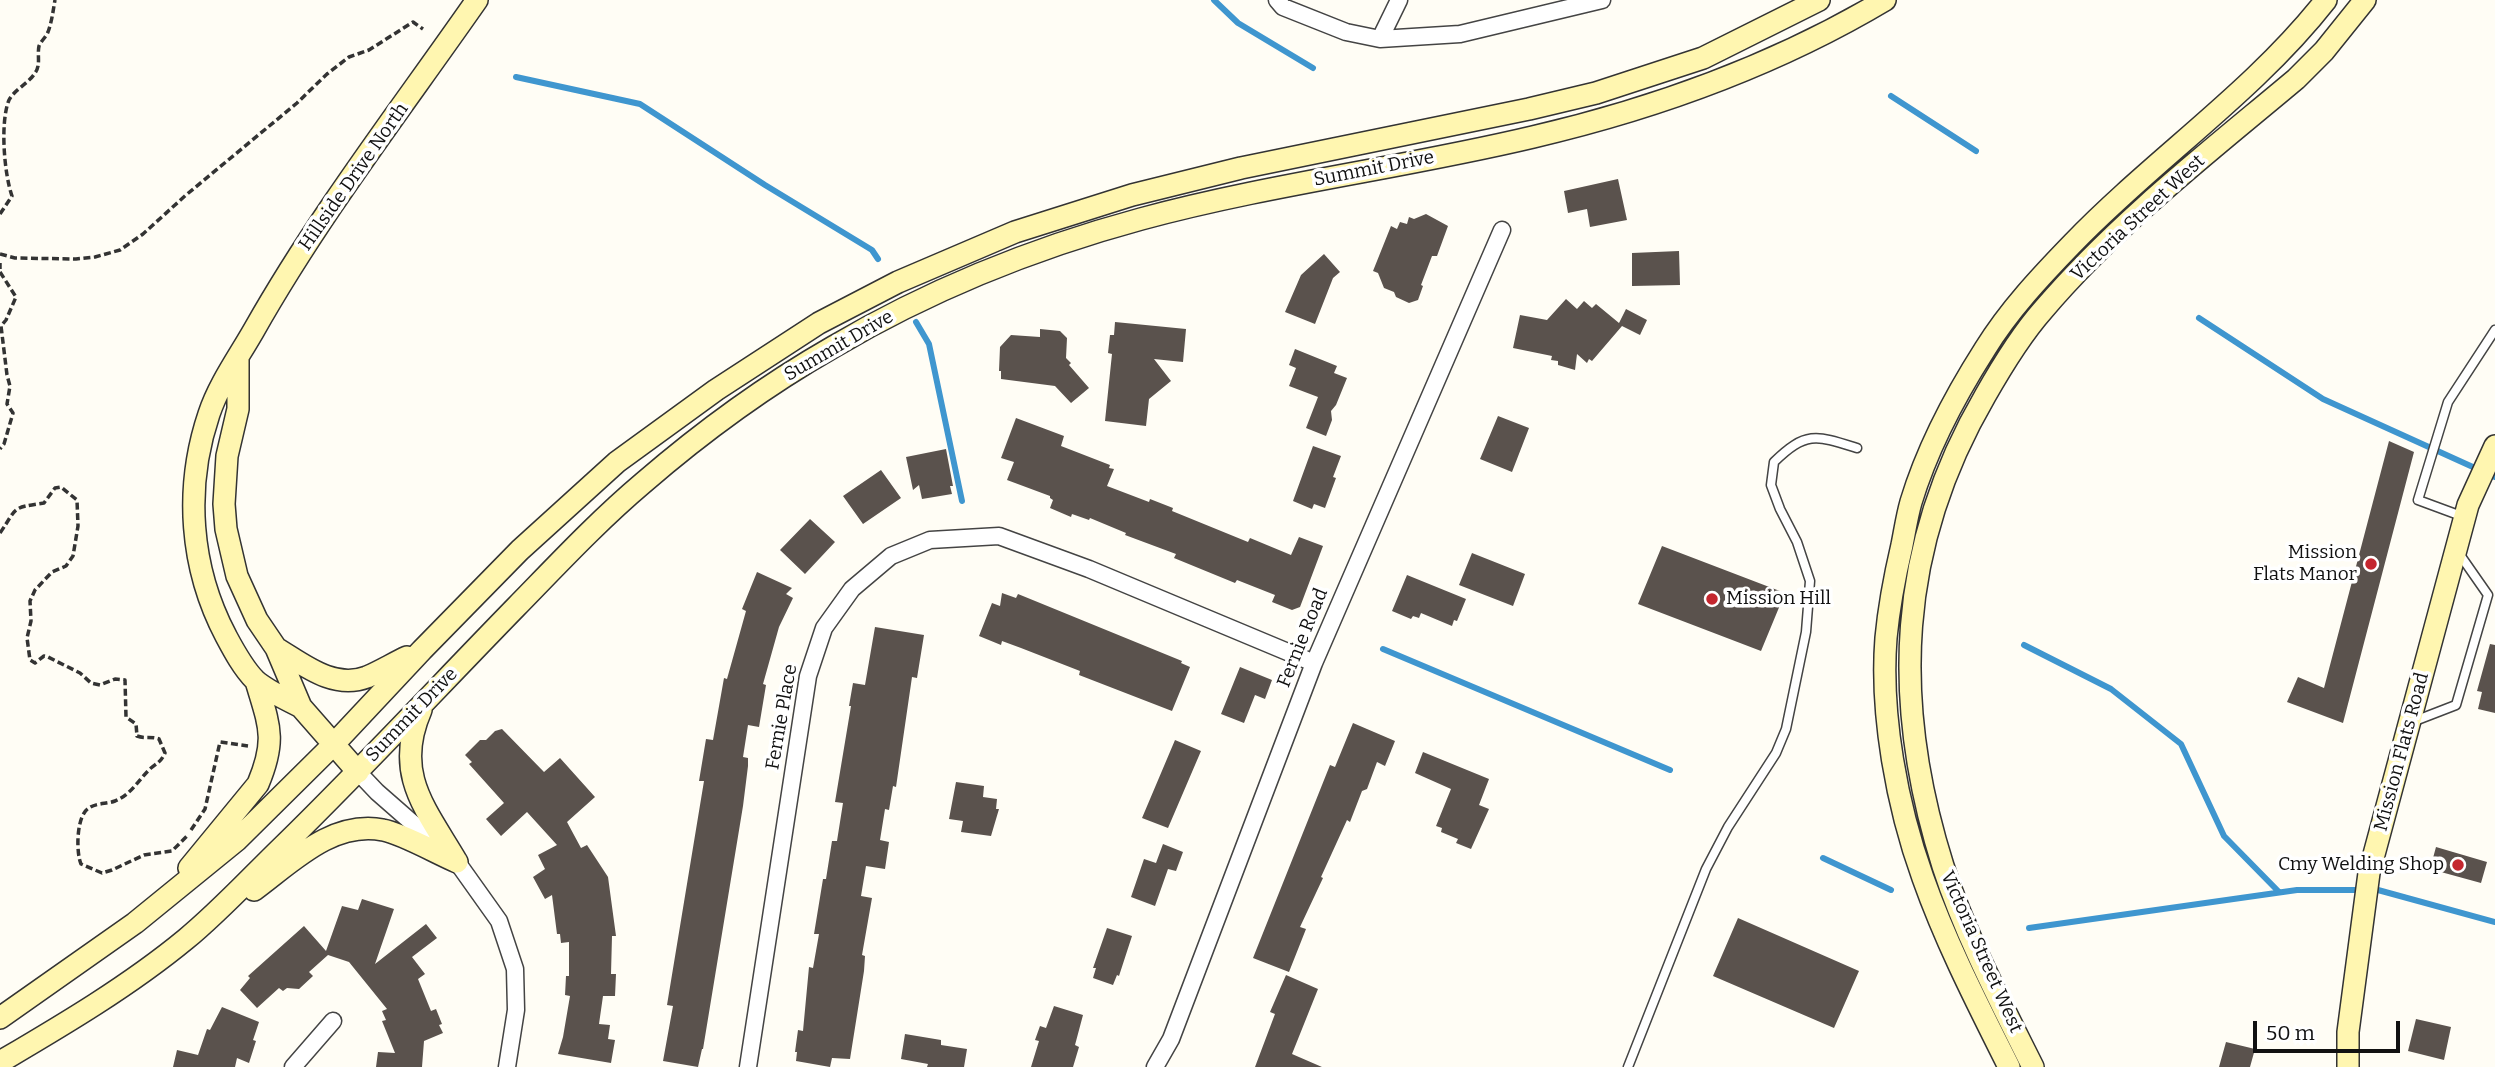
<!DOCTYPE html>
<html>
<head>
<meta charset="utf-8">
<style>
  body { margin:0 }
  #map { position:relative; width:2495px; height:1067px; overflow:hidden; background:#fffdf5; font-family:Bitter,serif }
  canvas { display:block }
  .scale { position:absolute; left:2253px; top:1021px; width:147px; height:32px; box-sizing:border-box; border:4px solid #111; border-top:0; padding-left:9px; font-size:21px; line-height:24px; white-space:nowrap; color:#111; -webkit-text-stroke:5px #fff; paint-order:stroke }
</style>
</head>
<body>
<div id="map">
<canvas width="2495" height="1067"></canvas>
<div class="scale">50 m</div>
</div>
<script>
const ctx = document.querySelector('canvas').getContext('2d');
ctx.lineJoin = 'round';
function strokePath(path, color, width, dash) {
  ctx.strokeStyle = color;
  ctx.lineWidth = width;
  ctx.lineCap = dash ? 'butt' : 'round';
  ctx.setLineDash(dash || []);
  ctx.stroke(path);
}
function fillPath(path, color) {
  ctx.fillStyle = color;
  ctx.fill(path, 'evenodd');
}
function label(font, color, halo, rows, align = 'center') {
  ctx.font = font + ' Bitter,serif';
  ctx.lineWidth = 7;
  ctx.setLineDash([]);
  ctx.textBaseline = 'middle';
  ctx.strokeStyle = halo;
  ctx.fillStyle = color;
  for (const [text, x, y, turn = 0] of rows) {
    ctx.save();
    ctx.translate(x, y);
    ctx.rotate((+turn || 0) * Math.PI / 180);
    ctx.textAlign = isNaN(turn) ? turn : align;
    if (halo) ctx.strokeText(text, 0, 0);
    ctx.fillText(text, 0, 0);
    ctx.restore();
  }
}
strokePath(new Path2D(`
  M1214,0L1238,23L1313,68
  M516,77L640,104L765,185L872,250L878,259
  M1891,96L1976,151
  M2199,318L2323,399L2495,477
  M916,322L929,344L962,501
  M2024,645L2111,689L2181,744L2224,836L2279,892
  M1383,649L1670,770
  M1823,858L1891,890
  M2029,928L2297,890H2378L2495,922`), '#3f96cf', 6);
fillPath(new Path2D(`
  M1618,179L1627,220L1590,227L1587,209L1568,213L1564,191Z
  M1426,214L1448,226L1437,256H1432L1421,285L1423,286L1418,300L1409,303L1396,297L1394,292L1384,288L1378,273L1373,271L1391,226L1397,229L1400,222L1407,224L1409,217L1414,219Z
  M1679,251L1680,285L1632,286V253Z
  M1324,254L1340,272L1333,278L1315,324L1285,312L1301,275Z
  M1566,299L1577,309L1584,301L1592,308L1596,304L1619,323L1626,309L1647,320L1640,335L1622,326L1592,361L1589,359L1587,363L1577,354L1575,370L1558,365V361L1551,360L1552,356L1513,348L1520,315L1547,320Z
  M1115,322L1186,329L1183,362L1154,359L1171,381L1149,399L1146,426L1105,421L1112,354L1108,353L1110,335H1114Z
  M1040,329L1060,331L1067,338L1066,358L1071,363L1069,365L1089,388L1071,403L1055,386L1001,379V371H999L1000,347L1011,335L1040,337Z
  M1295,349L1337,366L1334,373L1347,378L1336,405L1331,411L1332,420L1326,436L1306,428L1318,397L1289,386L1296,368L1289,365Z
  M1498,416L1529,428L1512,472L1480,459Z
  M1016,418L1064,436L1061,446L1110,465L1109,468L1114,469L1107,486L1149,502L1150,499L1173,508L1172,511L1248,542L1250,538L1291,555L1299,537L1323,546L1300,607L1292,610L1272,602L1275,595L1237,580L1235,583L1174,558L1176,554L1125,535L1126,533L1090,518L1089,520L1072,514L1071,517L1050,508L1053,500L1050,498V496L1007,480L1014,462L1001,458Z
  M2389,441L2414,452L2343,723L2287,702L2298,677L2324,688Z
  M1313,446L1341,456L1333,477L1336,478L1325,508L1314,504L1312,509L1293,501Z
  M946,449L953,486H950L952,494L922,499L919,485L913,490L906,457Z
  M881,470L901,498L863,524L843,496Z
  M810,519L835,542L805,574L780,550Z
  M1662,546L1785,593L1761,651L1638,604Z
  M1472,553L1525,574L1513,606L1459,585Z
  M757,572L792,588L786,594L793,598L779,627L763,684L766,685L759,727L748,725L743,757L748,758V766L743,806L703,1049H702L698,1067L663,1061L673,1006L667,1005L704,781H699L706,739L713,740L724,678L727,679L746,611L742,609Z
  M1407,575L1466,599L1457,621L1454,620L1452,626L1421,613L1419,618L1413,616L1411,619L1392,611Z
  M1002,593L1016,598L1018,594L1182,661L1181,663L1190,667L1172,711L1079,675L1080,671L1021,648L1002,641L1001,645L979,636L992,603L1000,606Z
  M875,627L924,635L917,678L912,677L896,787L893,786L889,810L885,809L880,840L889,842L885,869L866,866L861,896L872,898L862,955L865,956L864,971L850,1059L832,1058L830,1067L796,1061L797,1052H795L798,1030L803,1031L809,967L813,968L819,934H814L823,879H826L832,841H837L843,803L835,802L851,706H849L853,683L865,685Z
  M2490,644L2495,645V713L2478,709L2482,692L2477,691Z
  M1240,667L1272,680L1265,699L1255,695L1244,723L1221,714Z
  M1353,723L1395,741L1385,766L1377,762L1367,789L1362,791L1350,822L1347,820L1321,877L1323,878L1300,927L1306,929L1289,972L1253,958L1330,765L1335,767Z
  M502,729L544,772L560,758L595,797L567,822L581,848L587,845L608,877L616,936H612L611,974H616L615,996H603L599,1024L610,1025L608,1039L615,1040L611,1063L558,1054L563,1037L570,996L565,995L566,976H569V942L561,943L560,934H557L552,895L545,899L533,877L545,869L538,855L557,845L527,812L501,836L486,819L504,803L469,764L472,762L465,755L480,740H486L495,731Z
  M1175,740L1201,751L1168,828L1142,818Z
  M1423,752L1489,779L1479,805L1489,809L1471,849L1456,843L1458,839L1441,832L1442,828L1436,826L1451,789L1415,773Z
  M956,782L984,786L983,797L997,799L996,809H999L991,836L961,832L963,821L949,819Z
  M1163,844L1183,852L1176,871L1168,869L1155,906L1131,897L1144,859L1156,863Z
  M2436,847L2487,862L2481,883L2430,869Z
  M362,899L394,909L375,964L426,924L437,938L412,957L425,974L418,979L431,1011L436,1009L442,1024L439,1025L443,1033L424,1041L422,1067H376L378,1052L395,1053L382,1021L386,1020L382,1011L387,1009L349,962L328,955L309,972L313,976L299,989L287,988L283,991L279,988L257,1008L240,990L250,978L248,976L304,926L326,951L342,906L358,910Z
  M1738,918L1859,971L1834,1028L1713,976Z
  M1107,928L1132,936L1119,976L1117,975L1113,985L1093,978L1096,968H1093Z
  M1286,975L1318,989L1292,1054L1322,1067H1255L1275,1014L1270,1012Z
  M1054,1006L1083,1015L1075,1045L1079,1047L1073,1067H1031L1039,1041L1035,1040L1040,1026L1046,1028Z
  M222,1007L259,1022L253,1040L256,1041L249,1063L237,1058L235,1067H173L177,1050L198,1055L207,1029L210,1030Z
  M2416,1019L2451,1027L2444,1060L2408,1051Z
  M905,1034L941,1040V1045L967,1049L964,1067H927L928,1064L901,1059Z
  M2226,1042L2255,1049L2250,1067H2219Z`), '#5a524d');
const lane = new Path2D(`
  M2464,517L2418,500L2448,402L2495,330
  M2412,722L2456,705L2488,595L2458,552
  M1628,1067L1706,869L1728,827L1776,753L1786,729L1806,632L1810,581L1797,542L1780,509L1771,485L1774,462C1806,431 1816,435 1857,448`);
const street = new Path2D(`
  M1277,0L1283,7L1346,32L1380,39L1460,34L1602,0
  M1380,39L1399,0
  M358,772L377,792L457,862L499,921L515,969L516,1010L507,1067
  M293,1067L333,1021
  M748,1067L808,676L824,628L852,589L891,556L930,540L999,536L1089,569L1314,663
  M1155,1067L1171,1039L1314,663L1502,230`);
const secondary = new Path2D(`
  M238,359V409L227,456L224,504L226,529L237,576L257,620L276,648L301,707L358,772
  M276,648C303,664 333,690 367,677C381,671 394,663 407,657
  M301,707C286,699 267,691 255,680C243,668 234,651 226,636C190,568 184,488 209,414C219,384 238,358 254,330C319,215 401,109 477,0
  M421,710C393,774 426,809 457,862
  M189,868L258,784C277,739 269,725 256,681
  M254,890C291,863 332,820 383,830C401,833 438,854 457,862
  M0,1018L135,923L237,840L333,745L422,650L520,550L617,462L716,390L819,323L898,282L1015,232L1132,195L1241,168L1529,109L1596,93L1703,58L1819,0
  M0,1062C63,1025 129,986 186,939C220,911 251,877 282,847C362,769 438,687 516,607C557,565 598,521 643,483C702,432 765,386 833,347C928,291 1034,248 1141,219C1270,184 1403,168 1533,137C1657,108 1776,65 1885,0
  M2009,1067C1978,1005 1946,943 1923,878C1897,806 1880,714 1886,638C1889,606 1895,575 1902,545C1905,530 1907,516 1911,502C1927,449 1955,396 1985,349C2009,310 2041,276 2073,243C2154,159 2254,92 2326,0
  M2033,1067C2001,1003 1965,934 1943,866C1891,701 1897,547 1985,396C2002,366 2020,336 2043,310C2117,223 2209,152 2296,79L2324,51L2365,0
  M2348,1067V1032L2369,873L2468,505L2495,446`);
strokePath(lane, '#444', 11);
strokePath(street, '#444', 19);
strokePath(secondary, '#333', 24);
strokePath(new Path2D(`
  M0,214L12,196C4,173 0,122 9,100C15,89 29,83 35,73C41,65 37,55 39,46C41,41 46,37 48,32C52,21 53,11 55,0
  M0,254L15,258L76,259L95,257L120,250L143,234L186,195L297,103L327,74L349,57L369,50L413,22L423,29
  M0,263V269
  M0,272L16,297L6,320L1,326L7,375L10,386L7,404L13,413L4,444L0,449
  M0,533C18,507 10,508 44,503L55,488L61,487L77,500L78,526L73,556L66,566L52,572L35,590L30,601L31,621L27,638L30,660L35,663L44,656L48,657L80,673L91,683L100,685L115,679L125,680L126,717L136,724L137,736C145,739 151,736 159,739L165,753C161,762 157,763 151,768C139,779 131,795 115,801C107,804 96,803 89,808C76,815 76,853 81,864L102,873L112,870L144,855L172,851L187,836
  M191,830L205,809L220,742L248,746`), '#333', 3.5, [7, 3.5]);
strokePath(lane, '#fff', 8);
strokePath(street, '#fff', 16);
strokePath(secondary, '#fff6b0', 21);
for (const [x, y, r, color] of [
  [2371,564,7,"#c4262e"],
  [1712,599,7,"#c4262e"],
  [2458,865,7,"#c4262e"]
]) {
  const dot = new Path2D();
  dot.arc(x, y, r, 0, 2 * Math.PI);
  ctx.fillStyle = color;
  ctx.fill(dot);
  strokePath(dot, '#fff', 2.5);
}
label('19px', '#111', '#fff', [
  ["Summit Drive",1374,169,-11],
  ["Hillside Drive North",354,177,-55],
  ["Victoria Street West",2138,218,-43],
  ["Summit Drive",839,346,-30],
  ["Fernie Road",1303,638,-68],
  ["Summit Drive",412,715,-46],
  ["Fernie Place",782,717,-80],
  ["Mission Flats Road",2402,752,-75],
  ["Victoria Street West",1981,952,66]
]);
label('19px', '#111', '#fff', [
  ["Mission",2357,553],
  ["Flats Manor",2357,575],
  ["Mission Hill",1726,599,"left"],
  ["Cmy Welding Shop",2444,865]
], 'right');
</script>
</body>
</html>
